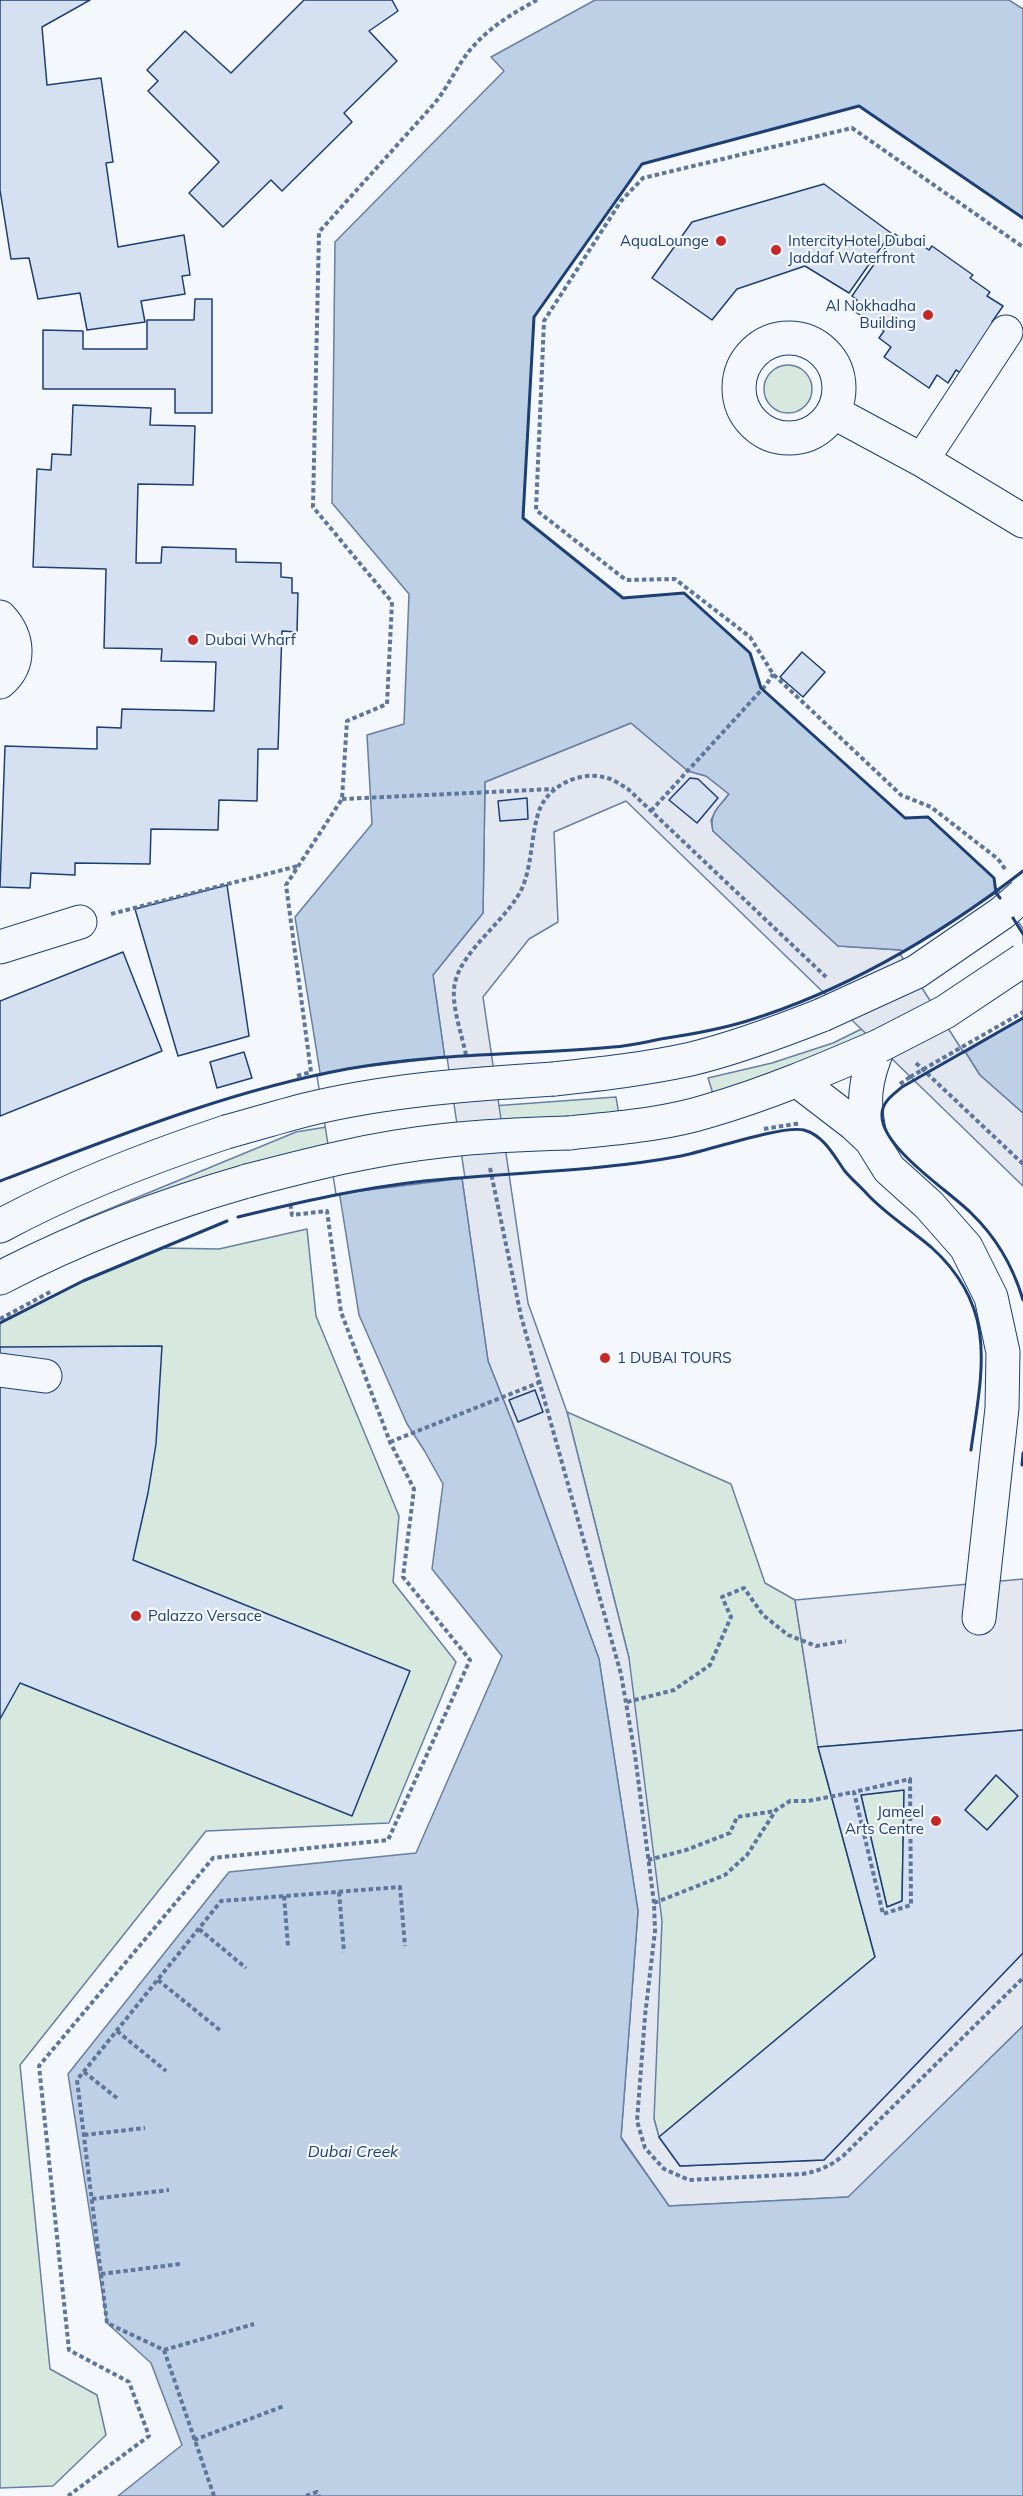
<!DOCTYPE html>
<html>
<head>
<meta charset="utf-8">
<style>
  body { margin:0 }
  canvas { display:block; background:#f4f7fb }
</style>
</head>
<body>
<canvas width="1023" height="2496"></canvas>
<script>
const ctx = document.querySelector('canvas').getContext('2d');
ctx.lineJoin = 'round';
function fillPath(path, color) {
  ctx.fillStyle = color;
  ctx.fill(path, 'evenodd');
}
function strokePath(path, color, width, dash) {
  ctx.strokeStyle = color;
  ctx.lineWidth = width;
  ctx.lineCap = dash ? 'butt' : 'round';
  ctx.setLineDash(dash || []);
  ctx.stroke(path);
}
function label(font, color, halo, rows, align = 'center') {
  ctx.font = font + ' Mulish,sans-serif';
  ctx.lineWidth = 4.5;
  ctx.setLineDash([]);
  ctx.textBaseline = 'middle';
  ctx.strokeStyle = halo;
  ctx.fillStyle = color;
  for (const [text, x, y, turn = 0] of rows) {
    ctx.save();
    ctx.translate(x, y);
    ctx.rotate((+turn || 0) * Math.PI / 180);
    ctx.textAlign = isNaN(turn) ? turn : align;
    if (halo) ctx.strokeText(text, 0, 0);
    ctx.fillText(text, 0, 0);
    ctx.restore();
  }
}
const green = new Path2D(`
  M764 389a24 24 0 1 1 48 0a24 24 0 1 1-48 0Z
  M890,1015L896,1027L714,1097L708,1078L772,1063L833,1043Z
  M616,1097L619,1115L83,1226L80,1221L296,1132L424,1111Z
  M307,1229L316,1316L399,1516L393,1582L456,1662L389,1823L206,1831L20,2065L50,2369L97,2395L106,2435L53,2486L0,2488V1323L83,1281L161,1248L219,1249Z
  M567,1412L731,1484L765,1583L795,1600L818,1747L875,1957L659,2137L654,2119L629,1658Z
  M996,1775L1018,1796L987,1830L965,1810Z
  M904,1790L902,1901L887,1907L861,1795Z`);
fillPath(green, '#d7e8df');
strokePath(green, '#687fa3', 1.5);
const parking = new Path2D(`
  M631,723L688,771L706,776L729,794L716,810L711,820L713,831L838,946L901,950L980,1075L1023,1113V1186L626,801L554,832L558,922L529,939L483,997L528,1303L567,1412L629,1658L662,1921L654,2119L659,2137L680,2166L824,2160L1023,1953V2026L849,2197L669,2206L621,2137L638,1911L599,1659L515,1429L488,1361L433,975L483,913L485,782Z
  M1023,1579V1730L818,1747L795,1600Z`);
fillPath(parking, '#e3e8f0');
strokePath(parking, '#687fa3', 1.5);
const water = new Path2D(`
  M595,0H1009L1023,9V218L859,106L642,164L534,317L523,518L623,598L684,593L750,653L761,688L905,818L928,817L994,878L996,893L1023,934V1113L980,1075L901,950L838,946L713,831C709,812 719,808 729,794L706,776L688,771L631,723L485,782L483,913L433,975L488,1361L515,1429L599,1659L638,1911L621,2138L669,2206L848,2197L1023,2026V2496H118L182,2445L151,2363L107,2323L68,2074L229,1872L416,1853L502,1656L432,1569L443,1484L424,1450L407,1424L359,1315L295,917L372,824L367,735L404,724L409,594L332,503L335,242L504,71L491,57Z`);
fillPath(water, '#bed0e5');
strokePath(water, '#687fa3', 1.5);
const pier = new Path2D(`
  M999,891L1023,929V1018L964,1053L900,954Z
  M447,1057L465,1178L336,1194L317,1076L346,1069Z`);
fillPath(pier, '#f4f7fb');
strokePath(pier, '#687fa3', 1.5);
const building = new Path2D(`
  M0,0H90L42,27L47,85L101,78L113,162L106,163L118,247L184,235L190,275L182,276L185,294L141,301L145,322L87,330L80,293L38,299L29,258L11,259L0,190Z
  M304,0H392L398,11L369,31L397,61L344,113L352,122L282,191L271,180L223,227L189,193L219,162L148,91L158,81L147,70L185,31L231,73Z
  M824,184L891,233L849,293L805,266L737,289L712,320L652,278L692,222Z
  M895,234L913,246L916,241L929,250L932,246L973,275L970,278L990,292L987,296L1003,306L992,322L998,327L964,375L956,370L948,383L937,375L929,388L884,357L891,347L879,338L884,331L851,309L857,300L852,296Z
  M195,299H212V413H175V389H43V330L83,331V349H147V320H194Z
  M73,405L151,408L150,425L195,426L193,485L138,484L136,563H161L162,547L236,549V562L281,563V577L292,578V593H298L297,632L282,631L278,749H258L257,801L219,800L218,830L151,829L150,864L75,863V875L31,873L30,888L0,887L5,746L97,749V727L121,728L122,709L214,711L216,662L161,661L162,649L104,648L106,569L33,567L37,469L51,470L52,454L71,455Z
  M802,652L825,672L803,697L780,677Z
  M690,778L698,779L718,798L697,823L669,800Z
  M527,798L528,819L500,821L498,801Z
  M227,885L249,1036L178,1056L135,909Z
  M123,952L162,1051L0,1116V1001Z
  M244,1052L252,1078L217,1088L210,1062Z
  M162,1346L156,1444L148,1493L133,1560L410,1671L352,1816L20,1683L0,1719V1347Z
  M535,1390L543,1412L518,1422L509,1400Z
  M1023,1730V1953L824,2160L680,2166L659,2137L875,1957L818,1747ZM996,1775L1018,1796L987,1830L965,1810ZM904,1790L902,1901L887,1907L861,1795Z`);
fillPath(building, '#d5e0f0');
strokePath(building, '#1d3f73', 1.5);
const minor = new Path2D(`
  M739 388a50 50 0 1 1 100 0a50 50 0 1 1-100 0Z
  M833,412L922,460L1023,521
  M922,460L1006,332
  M0,617C18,636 22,663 0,682
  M0,947L80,922
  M554,1079C600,1074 646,1069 691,1059C736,1048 779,1032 822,1015
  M798,1081L854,1124L871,1140L889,1169L929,1205L966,1247L991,1297L1003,1352L1002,1408L979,1618
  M569,1133C615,1128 663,1125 708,1111C767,1094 823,1070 879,1046
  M871,1140C862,1103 864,1081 879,1046
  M0,1226C72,1187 148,1158 226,1132
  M0,1278C81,1236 160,1206 247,1181
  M0,1370L45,1376`);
strokePath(minor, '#1d3f73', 35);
strokePath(new Path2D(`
  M342,799L554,789
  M651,811L766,685L773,674
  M1005,869L998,859L931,807L901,795L773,674L750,637L675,579L626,580L536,510L544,321L621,201L643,178L852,128L1023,247
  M111,914L298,866
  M466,1055C462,1035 450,1002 455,983C462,949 509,919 523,886C532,863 531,838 538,814C545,788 577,771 603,777C612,778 621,785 628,789L826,977
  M916,1063L1023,1164
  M297,1076L311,1072L286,885L342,799L347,721L387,704L392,602L313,507L319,232L434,104C448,87 457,66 470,50C488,28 513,13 537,0
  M900,1084L910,1077
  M764,1129L801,1123
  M490,1168L521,1316L621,1674L635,1755L654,1903L655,1931L645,2016L637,2121L645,2148L664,2169L689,2180L803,2174C819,2171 830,2166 843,2156L1023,1978
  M0,1319L52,1291
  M390,1442L538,1383
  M627,1702L674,1690L710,1665L731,1617L722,1597L744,1588L763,1615L788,1635L816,1646L846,1641
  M910,1779L911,1905L883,1914L854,1792Z
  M648,1860L686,1850L730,1833L737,1817L775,1811
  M339,1892L344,1952
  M284,1896L288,1946
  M654,1903L725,1875L747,1855L776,1810L790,1801H808L854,1792
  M199,1929L246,1968
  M158,1980L221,2031
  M117,2031L166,2071
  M84,2072L117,2098
  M84,2135L145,2128
  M92,2199L169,2190
  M101,2274L180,2264
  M164,2350L254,2324
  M194,2440L284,2406
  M68,2496L149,2436L129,2382L69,2350L39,2066L213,1858L388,1840L470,1660L403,1577L414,1489L390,1442L341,1312L327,1211L292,1215L290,1201
  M214,2496L164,2350L107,2323L77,2080L221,1901L400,1887L405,1946
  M306,2496L317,2492L319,2496`), '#5e769c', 4, [4.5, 3]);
strokePath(minor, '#f4f7fb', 33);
const minorBridge = new Path2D(`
  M822,1015L916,972L1002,913L1023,895
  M879,1046L945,1012L1023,960
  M226,1132C252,1125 278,1117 305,1110C386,1090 471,1084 554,1079
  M247,1181C311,1164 375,1148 440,1141C483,1136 526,1134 569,1133`);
strokePath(minorBridge, '#1d3f73', 35, []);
strokePath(new Path2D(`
  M910,1077L1023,1012`), '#5e769c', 4, [4.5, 3]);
strokePath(minorBridge, '#f4f7fb', 33);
strokePath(new Path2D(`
  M1000,898L996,893L994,878L928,817L905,818L761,688L750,653L684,593L623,598L523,518L534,317L642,164L859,106L1023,218
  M1013,918L1023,934
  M1023,1018L902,1087C893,1095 881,1102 882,1116C882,1148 949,1191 971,1213C996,1237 1013,1266 1023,1300
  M0,1181C113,1138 227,1091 347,1069C435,1053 524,1055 613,1047C631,1046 649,1041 667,1038C693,1034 721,1029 747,1021C847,990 940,935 1023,871
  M238,1217C300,1202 361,1188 424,1181C510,1172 596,1172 681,1156C707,1151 782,1125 804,1130C824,1136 833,1154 844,1170C851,1179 860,1186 868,1195C887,1215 910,1229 931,1247C999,1308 982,1370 971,1450
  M0,1323L83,1281L227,1221
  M1022,1465L1023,1453`), '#1d3f73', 3);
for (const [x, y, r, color] of [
  [721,241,6,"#c62828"],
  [776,250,6,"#c62828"],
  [928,315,6,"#c62828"],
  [193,640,6,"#c62828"],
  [605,1358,6,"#c62828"],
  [136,1616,6,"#c62828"],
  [936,1821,6,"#c62828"]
]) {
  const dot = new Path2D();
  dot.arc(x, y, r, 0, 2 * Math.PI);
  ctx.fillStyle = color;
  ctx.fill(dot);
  strokePath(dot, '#f4f7fb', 2);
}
label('15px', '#1d3f73', '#f4f7fb', [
  ["AquaLounge",709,241,"right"],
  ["IntercityHotel Dubai",788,241],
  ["Jaddaf Waterfront",788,258],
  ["Al Nokhadha",916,306,"right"],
  ["Building",916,323,"right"],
  ["Dubai Wharf",205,640],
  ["1 DUBAI TOURS",617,1358],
  ["Palazzo Versace",148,1616],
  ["Jameel",924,1812,"right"],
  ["Arts Centre",924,1829,"right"]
], 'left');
label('italic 16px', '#1d3f73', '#f4f7fb', [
  ["Dubai Creek",353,2152]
]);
</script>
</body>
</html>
